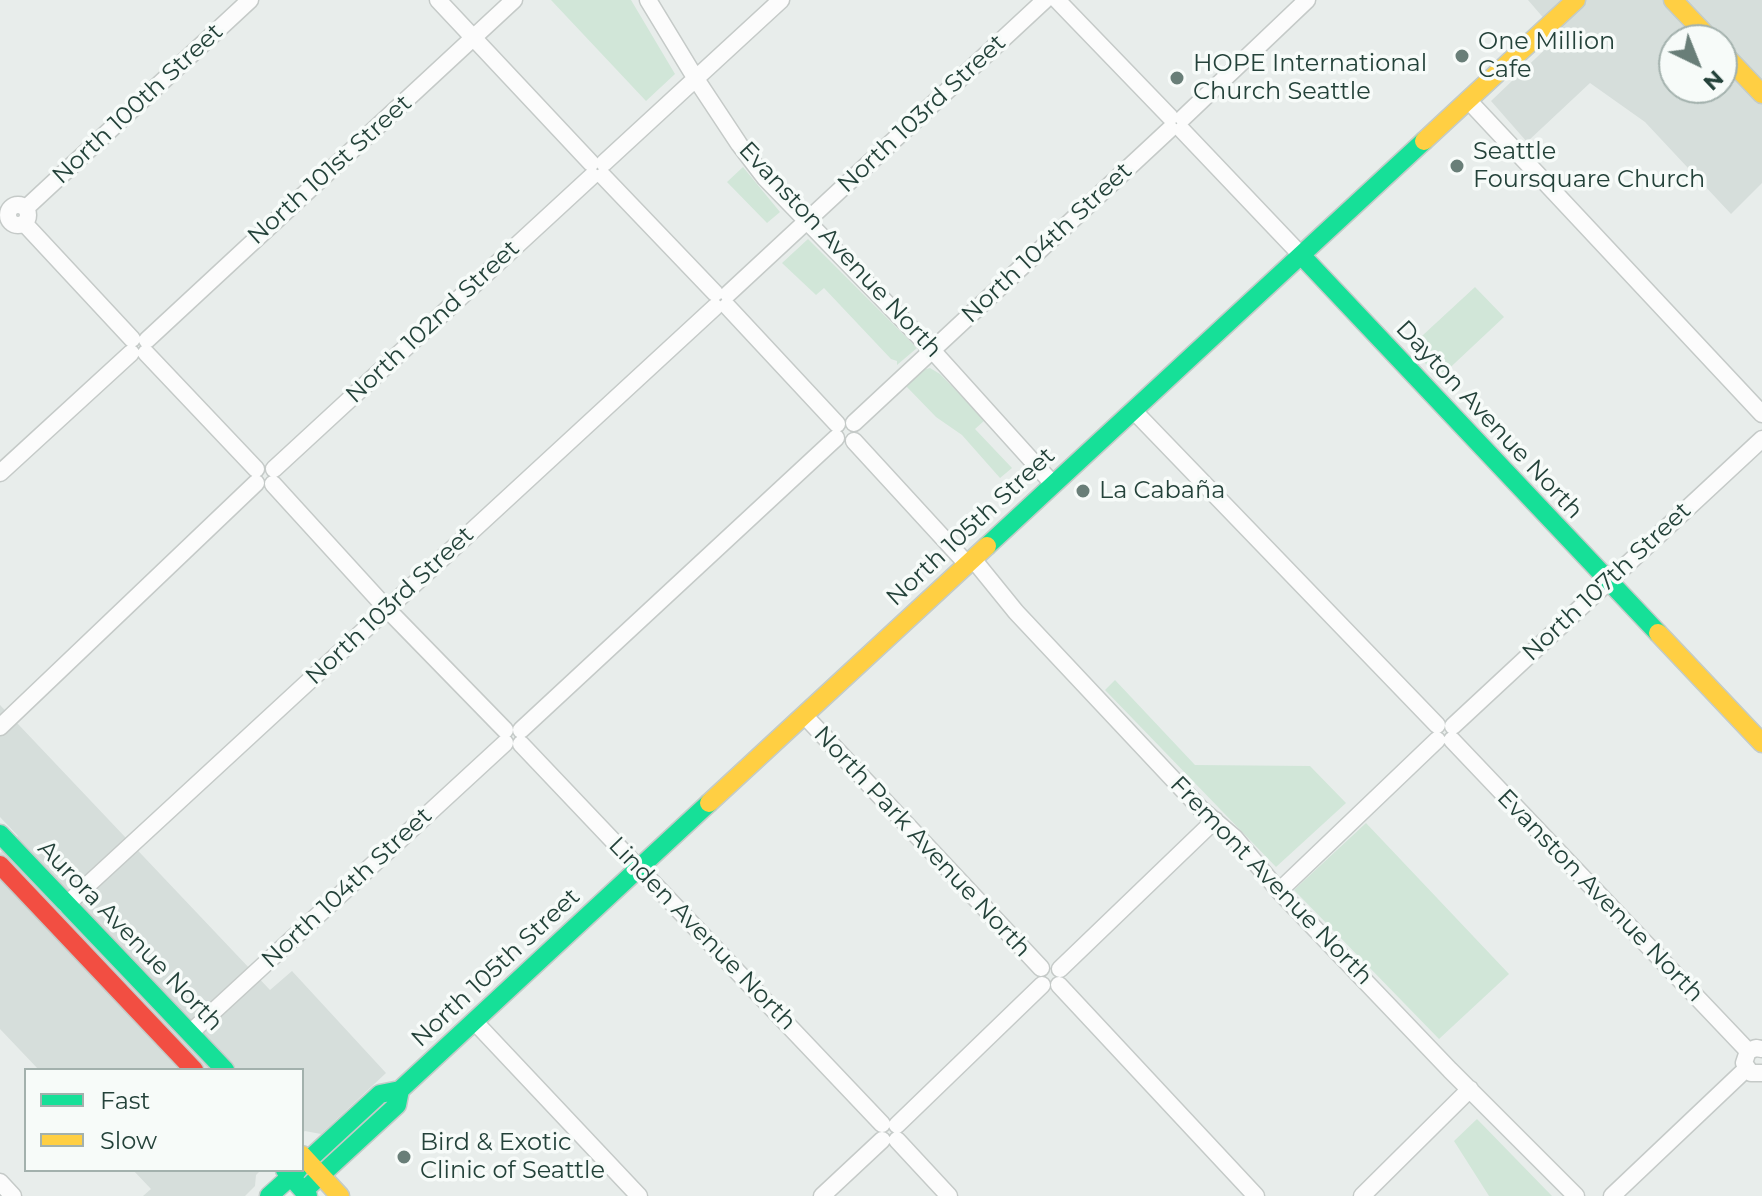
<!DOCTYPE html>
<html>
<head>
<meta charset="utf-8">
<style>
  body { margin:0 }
  #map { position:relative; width:1762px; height:1196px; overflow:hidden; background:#e8edeb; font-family:Montserrat,sans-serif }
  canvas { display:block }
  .legend { position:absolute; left:24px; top:1068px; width:280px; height:104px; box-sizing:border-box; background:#f7fbf9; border:2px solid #a3b1ad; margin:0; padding:10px 14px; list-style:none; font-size:24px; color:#24423a }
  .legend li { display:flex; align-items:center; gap:16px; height:40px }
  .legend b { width:40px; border:2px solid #a3b1ad }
  .north { position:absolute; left:1658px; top:24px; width:80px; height:80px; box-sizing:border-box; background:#f7fbf9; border:2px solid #a3b1ad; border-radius:50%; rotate:137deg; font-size:22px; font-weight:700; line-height:32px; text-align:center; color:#24423a }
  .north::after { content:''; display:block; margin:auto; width:28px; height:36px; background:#697e78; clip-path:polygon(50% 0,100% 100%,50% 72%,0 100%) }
</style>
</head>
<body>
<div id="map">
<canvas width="1762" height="1196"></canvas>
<ul class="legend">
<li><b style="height:10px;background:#16e098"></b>Fast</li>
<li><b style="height:10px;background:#ffcf43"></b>Slow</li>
</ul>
<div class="north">N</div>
</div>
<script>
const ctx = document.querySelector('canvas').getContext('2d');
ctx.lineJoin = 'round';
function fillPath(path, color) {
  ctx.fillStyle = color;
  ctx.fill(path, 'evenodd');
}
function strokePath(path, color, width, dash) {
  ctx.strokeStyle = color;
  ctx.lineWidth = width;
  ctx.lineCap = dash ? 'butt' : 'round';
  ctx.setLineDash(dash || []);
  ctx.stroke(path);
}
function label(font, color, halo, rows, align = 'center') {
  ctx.font = font + ' Montserrat,sans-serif';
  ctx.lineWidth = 7;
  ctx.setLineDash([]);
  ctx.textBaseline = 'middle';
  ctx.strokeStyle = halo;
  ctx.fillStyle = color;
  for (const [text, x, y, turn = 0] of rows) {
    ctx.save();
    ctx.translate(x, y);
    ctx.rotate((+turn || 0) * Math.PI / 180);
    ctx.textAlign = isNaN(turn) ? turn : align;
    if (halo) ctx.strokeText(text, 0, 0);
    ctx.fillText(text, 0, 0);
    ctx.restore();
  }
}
fillPath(new Path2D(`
  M1528,0H1762V183L1731,214L1645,122L1590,83L1527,142L1491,101L1559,36ZM1674,40H1722V88H1674Z
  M0,705L270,990L292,971L386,1073L321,1134L305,1131L302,1133V1070H39L0,1029V853L18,836L0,817Z
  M133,1170H261L256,1175L255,1186L245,1196H143L151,1189Z`), '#d6dedb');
fillPath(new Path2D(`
  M551,0H631L675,74L646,101Z
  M743,167L780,212L767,223L727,182Z
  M808,239L917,348L897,365V361L891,359L824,288L816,295L782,263Z
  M1475,287L1504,317L1439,378L1410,347Z
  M930,368L940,374L985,420L975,429L1012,468L1000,478L962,435L936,417L906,386L922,370Z
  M1115,680L1195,765L1310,766L1346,803L1276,867L1105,690Z
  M1366,823L1509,974L1439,1039L1294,890Z
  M1477,1119L1552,1196H1489L1454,1141Z`), '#d1e6d8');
const street = new Path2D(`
  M438,0L591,163
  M648,0L696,79L739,144L765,178L932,350L1053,484
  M1057,0L1170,117
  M1468,100L1762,414
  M1183,118L1307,0
  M1182,130L1301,255
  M604,163L781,0
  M603,176L715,293
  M8 215a10 10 0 1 1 20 0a10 10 0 1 1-20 0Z
  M26,208L250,0
  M24,223L132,339
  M728,294L1045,0
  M727,306L837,424
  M147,340L514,0
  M146,353L256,469
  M1133,410L1437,725
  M854,423L1170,129
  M854,441L967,564
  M274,469L592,176
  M0,473L131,353
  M273,484L387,609L505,730
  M973,559L1016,612L1201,809L1235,838L1279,891L1450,1070L1576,1196
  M804,715L1041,968
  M1453,726L1762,439
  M0,727L256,483
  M521,730L836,438
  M1452,740L1748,1051
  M521,744L882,1124
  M1279,891L1437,740
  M66,905L715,307
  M1060,969L1215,820
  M1059,985L1256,1196
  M474,1021L639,1196
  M190,1033L505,743
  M1762,1049L1756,1048L1748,1051L1744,1063L1751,1073H1762
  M897,1125L1042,985
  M897,1140L949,1196
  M0,1182L13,1196
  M822,1196L882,1140
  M1362,1196L1470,1089
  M1612,1196L1746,1069`);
const fast = new Path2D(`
  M1301,255L1658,633
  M987,546L1424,141
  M0,834L225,1070
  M302,1166L380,1094L400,1090L709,803
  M285,1170L308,1196
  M309,1186L397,1105L400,1090
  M269,1196L298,1170`);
const slow = new Path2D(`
  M1673,0L1711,40
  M1722,52L1762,94
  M1424,141L1576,0
  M1658,633L1762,743
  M709,803L987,546
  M302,1155L340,1196`);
const jam = new Path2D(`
  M0,865L194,1070`);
strokePath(street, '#c5cac8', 19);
strokePath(fast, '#c3cbc8', 21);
strokePath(slow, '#c3cbc8', 21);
strokePath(jam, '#c3cbc8', 21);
strokePath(street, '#fcfcfc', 16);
strokePath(fast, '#16e098', 18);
strokePath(slow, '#ffcf43', 18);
strokePath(jam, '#f24e42', 18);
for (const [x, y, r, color] of [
  [1462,56,8,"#697e78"],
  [1177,78,8,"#697e78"],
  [1457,166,8,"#697e78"],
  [1083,491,8,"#697e78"],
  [404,1157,8,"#697e78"]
]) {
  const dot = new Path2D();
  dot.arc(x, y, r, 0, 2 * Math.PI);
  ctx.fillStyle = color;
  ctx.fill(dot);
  strokePath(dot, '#f7fbf9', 3);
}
label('24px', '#24423a', '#f7fbf9', [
  ["One Million",1478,42],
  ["Cafe",1478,70],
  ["HOPE International",1193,64],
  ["Church Seattle",1193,92],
  ["Seattle",1473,152],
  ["Foursquare Church",1473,180],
  ["La Cabaña",1099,491],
  ["Bird & Exotic",420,1143],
  ["Clinic of Seattle",420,1171]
], 'left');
label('24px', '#24423a', '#f7fbf9', [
  ["North 100th Street",138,104,-43],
  ["North 103rd Street",922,114,-43],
  ["North 101st Street",330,170,-42],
  ["North 104th Street",1047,243,-43],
  ["Evanston Avenue North",840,250,47],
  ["North 102nd Street",433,322,-43],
  ["Dayton Avenue North",1489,420,47],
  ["North 105th Street",971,527,-43],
  ["North 107th Street",1607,582,-43],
  ["North 103rd Street",390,606,-43],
  ["North Park Avenue North",922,842,47],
  ["Fremont Avenue North",1271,881,46],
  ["North 104th Street",347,888,-43],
  ["Evanston Avenue North",1600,896,46],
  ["Linden Avenue North",702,934,46],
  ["Aurora Avenue North",130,936,46],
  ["North 105th Street",496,968,-43]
]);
</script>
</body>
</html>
